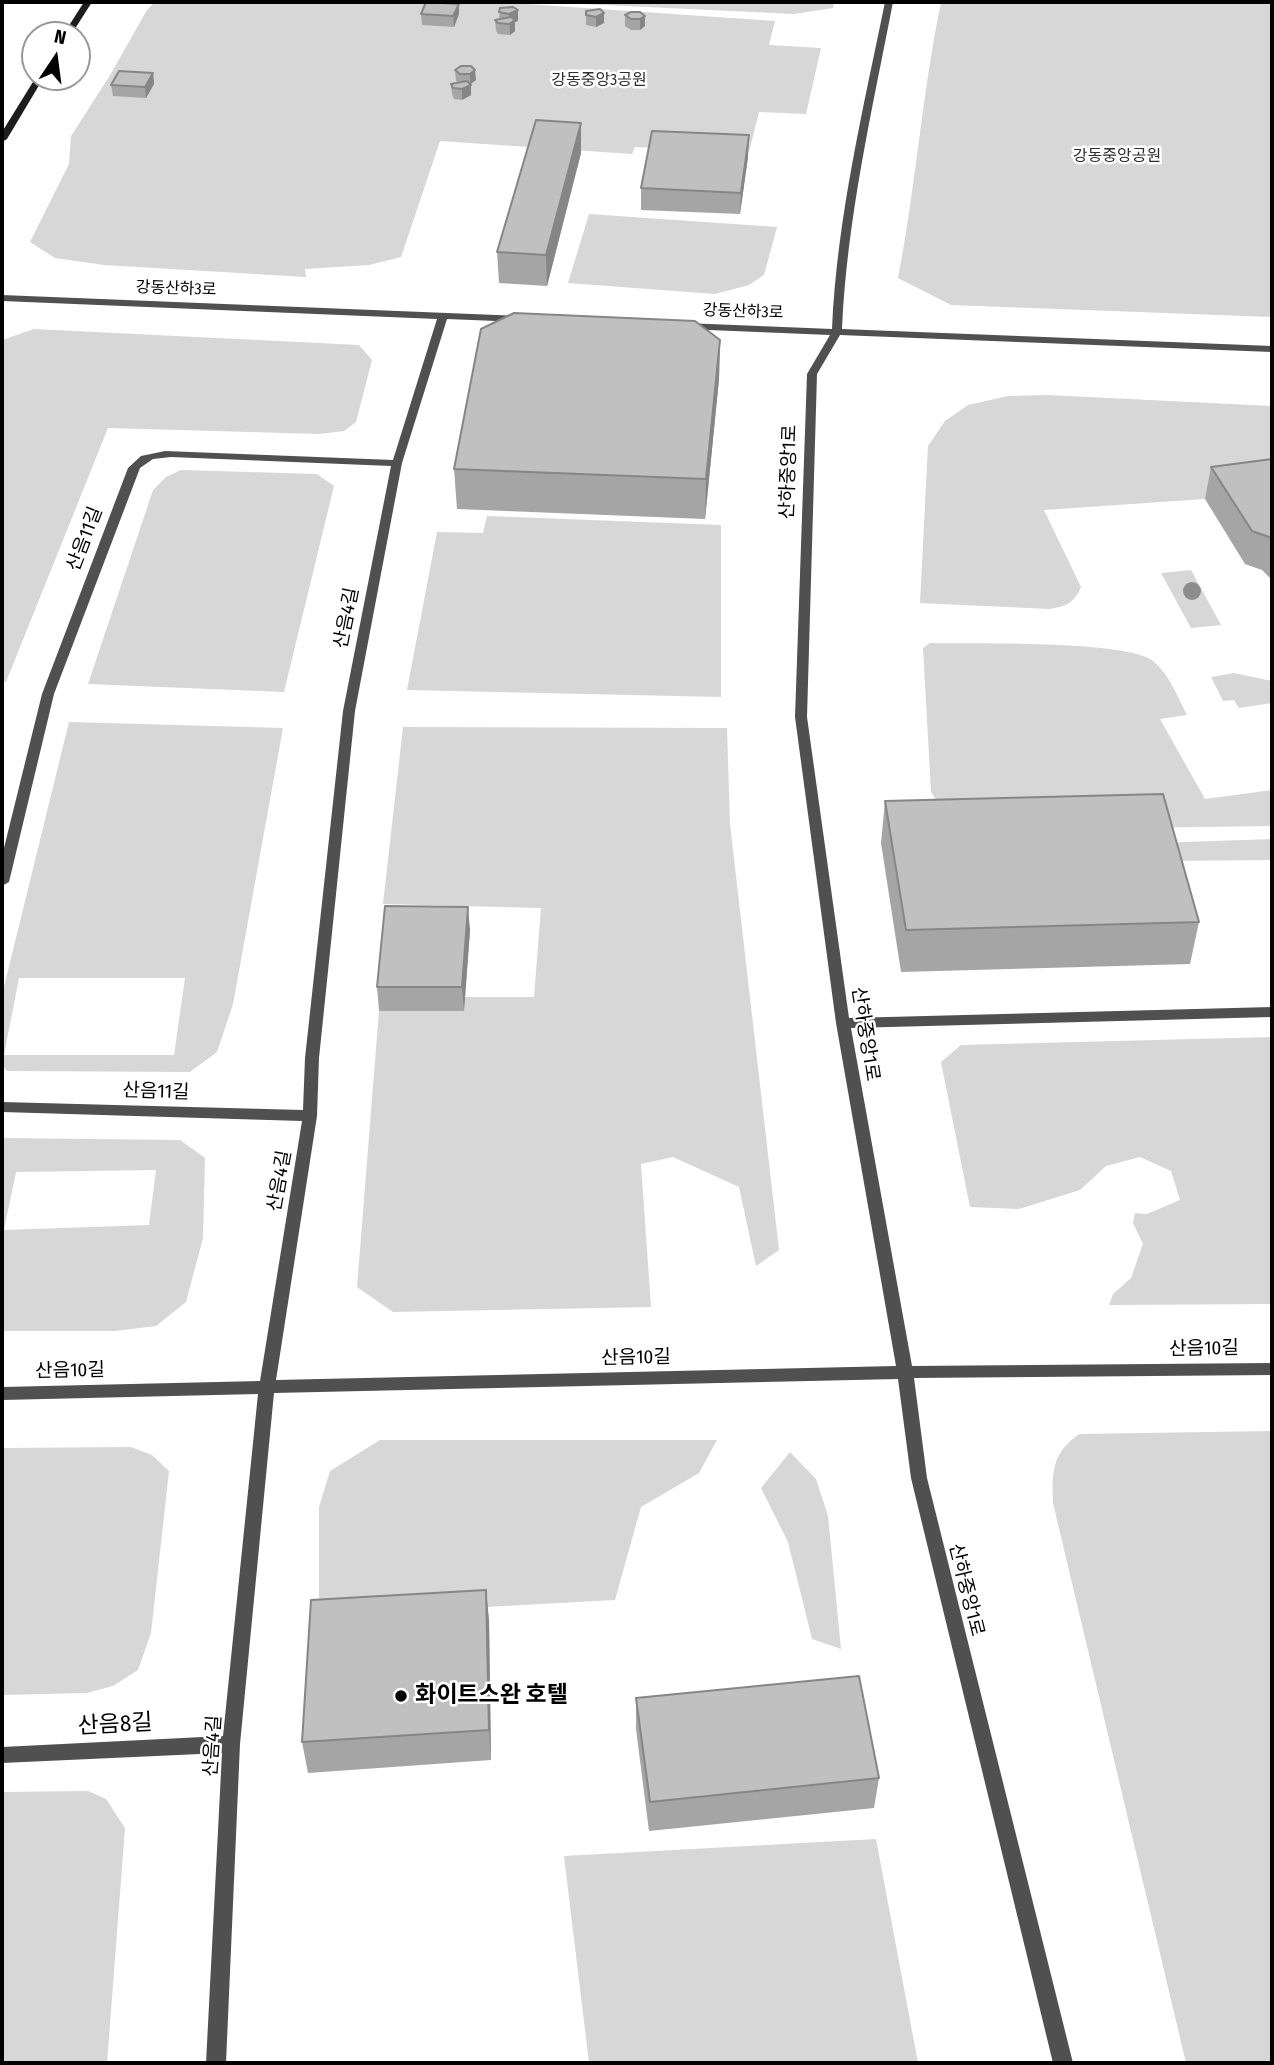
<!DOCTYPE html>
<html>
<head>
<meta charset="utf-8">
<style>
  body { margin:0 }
  #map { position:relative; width:1274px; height:2065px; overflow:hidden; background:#fff; font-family:"Fira Sans Condensed",sans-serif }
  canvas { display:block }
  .frame { position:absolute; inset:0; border:4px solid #000; pointer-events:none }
  .north { position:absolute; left:21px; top:21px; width:70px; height:70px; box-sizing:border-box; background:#fff; border:2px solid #999; border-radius:50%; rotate:13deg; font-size:19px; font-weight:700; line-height:28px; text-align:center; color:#000 }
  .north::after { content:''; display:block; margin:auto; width:24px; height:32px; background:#000; clip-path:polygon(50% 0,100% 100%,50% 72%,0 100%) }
</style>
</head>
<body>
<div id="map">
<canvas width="1274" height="2065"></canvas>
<div class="frame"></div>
<div class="north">N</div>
</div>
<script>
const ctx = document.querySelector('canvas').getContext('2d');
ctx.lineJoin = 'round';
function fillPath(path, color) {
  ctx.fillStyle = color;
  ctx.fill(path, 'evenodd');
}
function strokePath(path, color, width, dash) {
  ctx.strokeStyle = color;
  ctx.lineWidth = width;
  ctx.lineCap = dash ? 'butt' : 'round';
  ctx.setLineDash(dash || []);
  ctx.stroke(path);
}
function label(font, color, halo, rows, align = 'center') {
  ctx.font = font + ' "Fira Sans Condensed","Noto Sans KR",sans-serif';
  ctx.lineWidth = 5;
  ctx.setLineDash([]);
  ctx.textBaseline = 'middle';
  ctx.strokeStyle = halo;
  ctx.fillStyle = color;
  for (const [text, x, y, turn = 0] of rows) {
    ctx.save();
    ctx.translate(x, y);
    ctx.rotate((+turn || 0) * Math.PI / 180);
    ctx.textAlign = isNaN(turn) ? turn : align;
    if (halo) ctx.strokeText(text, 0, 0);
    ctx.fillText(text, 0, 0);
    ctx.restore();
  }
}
fillPath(new Path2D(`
  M155,2H498L775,21L769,45L821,48L806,114L759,112L749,152L635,147L632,154L440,141L401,257L369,265L305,269L306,277L104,265L55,258L30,242L69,164L71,136L109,77L147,10Z
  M584,2H834L833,8L794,14L583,4Z
  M941,2H1272V317L951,305L898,278C916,186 922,93 941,2Z
  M589,214L777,227L764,275L749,285L715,294L568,283Z
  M34,329L359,345L372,360L356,422L344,431L319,434L108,428L6,682L2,681V340Z
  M1047,395L1272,406V490L1205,499L1044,510L1081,587C1074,603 1067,606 1050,609L920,603L928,446L945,421L968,405L1008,396Z
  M181,470L317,474L334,486L284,692L88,684L153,490L166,477Z
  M487,516L721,525V697L407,690L437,532L483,533Z
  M1191,570L1221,625L1191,628L1161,573Z
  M930,643C971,644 1127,640 1153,661C1170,675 1177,696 1187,715L1160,719L1205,799L1272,790V826L981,830L949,820L931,792L923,648Z
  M1234,673L1272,681V703L1239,708L1234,700L1223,701L1211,677Z
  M69,722L283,728L233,1004L217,1052L190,1072L7,1071L2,1065V995ZM19,978H185L174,1055H4Z
  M403,727L727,728L730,824L779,1250L756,1266L739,1187L673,1157L641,1164L651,1307L393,1312L357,1287L379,1011H464L465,997H534L541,908L383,904Z
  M1272,839V860L1162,861L1156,843Z
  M1272,1037V1304L1109,1305L1113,1294L1131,1278L1143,1244L1133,1223L1135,1213L1147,1214L1180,1200L1171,1171L1140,1157L1106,1166L1080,1190L1019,1209L970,1207L941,1062L961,1045Z
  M2,1138L180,1140L205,1158L203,1238L186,1302L156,1326L115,1331H2ZM156,1170L149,1225L4,1230L16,1172Z
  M1272,1431V2063H1186L1053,1503C1052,1470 1052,1454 1079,1434Z
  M380,1440H717L699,1473L641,1507L615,1600L319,1616V1507L330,1471Z
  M131,1447L152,1455L169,1471L151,1633L138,1670L113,1686L87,1693L2,1695V1448Z
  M790,1452L816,1479L828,1516L841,1649L812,1639L788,1542L761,1488Z
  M88,1791L106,1799L125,1828L107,2063H2V1792Z
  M876,1839L918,2063H589L564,1856Z`), '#d7d7d7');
fillPath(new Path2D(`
  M885,2H893C872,111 847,218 842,329L1272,346V352L840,335L817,374L807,717L849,1018L1272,1007V1017L851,1028L912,1366L1272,1363V1375L914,1378L927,1478L1073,2063H1053L911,1478L898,1379L274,1393L240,1744L226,2063H206L222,1753L2,1763V1747L223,1736L258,1394L2,1400V1387L260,1381L302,1121L2,1112V1102L303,1110L305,1058L343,711L391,466L171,457L153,459L140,468L54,694L9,882L2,886V856L42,694L128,468L141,456L165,451L393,460L437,319L2,301V295L521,316L526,319L521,322L447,319L402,463L355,711L319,1058L317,1116L276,1380L896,1366L836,1023L795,717L807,374L830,335L685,329L680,326L685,323L832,329C837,218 863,110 885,2Z`), '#505050');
fillPath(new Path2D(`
  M84,2H92L71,35H63Z
  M36,77H44L7,139L2,142V132Z`), '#1d1d1d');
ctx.fillStyle = '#8c8c8c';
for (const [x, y] of [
  [1192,591]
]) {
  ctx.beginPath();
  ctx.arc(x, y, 9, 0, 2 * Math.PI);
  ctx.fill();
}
fillPath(new Path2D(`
  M500,8L518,21L515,22V31L510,35L498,34L496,30L495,20L499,19Z
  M586,11L604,13V23L596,27L586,25Z
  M421,14H459L454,27L422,25Z
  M625,15L645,16V26L640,30H631L625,26Z
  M471,66L476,80L471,84V95L462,100L454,99L452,94L451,84L458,82L456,81L455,70Z
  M153,73L154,84L146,98L113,96L111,85Z
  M581,153L547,286L499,283L497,252Z
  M748,157L740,214L641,210V188Z
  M720,340L719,379L705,519L457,509L454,469Z
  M1272,459V580L1262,570L1245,564L1205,499L1211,467Z
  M885,801L1199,922L1190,964L901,972L881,843Z
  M470,930L464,1011H379L377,987Z
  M486,1590L489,1621L491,1760L308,1773L302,1742Z
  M636,1698L879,1778L874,1808L649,1831L636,1729Z`), '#a5a5a5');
fillPath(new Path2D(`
  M459,4V14L454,27L453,16Z
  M518,10V21L515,22V31L510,35L509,14Z
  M604,13V23L596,27V17Z
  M645,16V26L640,30V19Z
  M475,70L476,80L470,84V74Z
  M153,73L154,84L146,98L145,87Z
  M471,85V95L462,100V89Z
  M581,123V153L547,286L546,255Z
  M749,135L748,157L740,214L741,193Z
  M720,340L719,379L705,519L706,479Z
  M468,907L470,930L464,1011L462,987Z
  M486,1590L489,1621L491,1760L489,1730Z`), '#868686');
const building = new Path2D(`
  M426,2H427L459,4L453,16L421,14Z
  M513,7L518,10L509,14L499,12L500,8Z
  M600,9L604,13L596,17L586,15V11Z
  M631,12H640L645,16L640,19H631L625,15Z
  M511,17L515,20L509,24L498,23L495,20Z
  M461,66H471L475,70L470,74H460L455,70Z
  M119,71L153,73L145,87L111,85Z
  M467,81L471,85L462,89L453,88L451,84Z
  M536,120L581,123L546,255L497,252Z
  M652,131L749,135L741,193L641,188Z
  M514,313L695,321L720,340L706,479L454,469L481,329Z
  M1272,459V540L1269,537L1252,531L1211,467Z
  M1163,794L1199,922L906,930L885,801Z
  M385,906L468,907L462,987H377Z
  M486,1590L489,1730L302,1742L311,1600Z
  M859,1676L879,1778L650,1802L636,1698Z`);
fillPath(building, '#c0c0c0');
strokePath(building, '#868686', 2);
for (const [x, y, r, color] of [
  [401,1696,7,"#000"]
]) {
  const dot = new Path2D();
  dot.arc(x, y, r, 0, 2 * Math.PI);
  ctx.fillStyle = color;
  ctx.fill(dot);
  strokePath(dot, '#fff', 2.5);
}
label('16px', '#2e2e2e', '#fff', [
  ["강동중앙3공원",599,81],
  ["강동중앙공원",1117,157]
]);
label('16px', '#000', '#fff', [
  ["강동산하3로",176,289,2],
  ["강동산하3로",743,312,2]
]);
label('19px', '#000', '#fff', [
  ["산하중앙1로",789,472,-88],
  ["산음11길",85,539,-69],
  ["산음4길",347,618,-79],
  ["산하중앙1로",865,1034,81],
  ["산음11길",156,1092,2],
  ["산음4길",280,1181,-80],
  ["산음10길",1204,1349,-1],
  ["산음10길",636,1358,-1],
  ["산음10길",70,1371,-1],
  ["산하중앙1로",966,1590,76],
  ["산음4길",213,1746,-86]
]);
label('bold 23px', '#000', '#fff', [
  ["화이트스완 호텔",415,1696]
], 'left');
label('23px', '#000', '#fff', [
  ["산음8길",115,1725,-3]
]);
</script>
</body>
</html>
